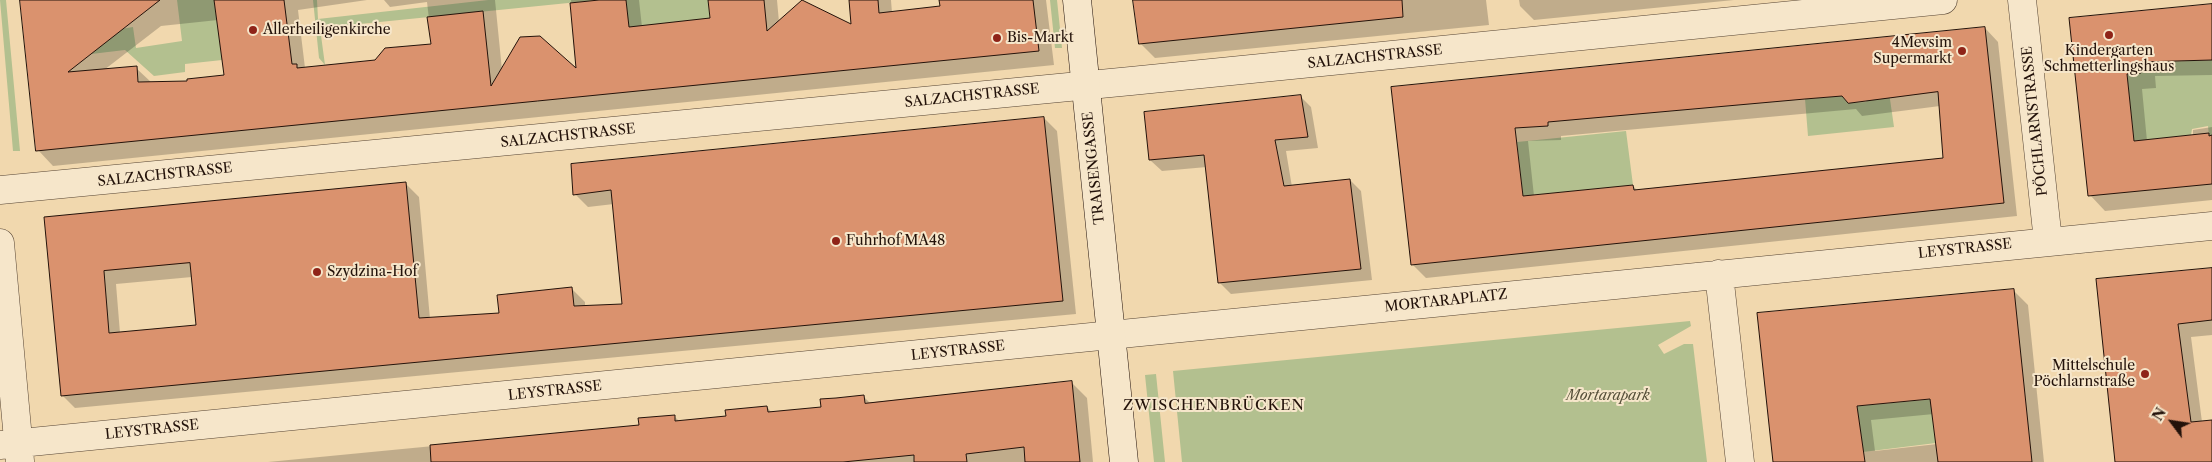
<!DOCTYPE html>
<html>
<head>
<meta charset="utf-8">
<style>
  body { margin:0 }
  #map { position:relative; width:2212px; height:462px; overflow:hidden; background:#f1d8ae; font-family:"Libre Caslon Text",serif }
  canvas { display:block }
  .north { position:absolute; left:2147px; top:397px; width:50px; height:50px; -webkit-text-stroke:4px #f6e6ca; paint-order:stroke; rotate:301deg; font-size:14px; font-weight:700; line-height:20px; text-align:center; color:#23120a }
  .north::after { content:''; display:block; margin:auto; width:18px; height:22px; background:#23120a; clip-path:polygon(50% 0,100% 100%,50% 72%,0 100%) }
</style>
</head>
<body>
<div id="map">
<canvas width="2212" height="462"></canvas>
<div class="north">N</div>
</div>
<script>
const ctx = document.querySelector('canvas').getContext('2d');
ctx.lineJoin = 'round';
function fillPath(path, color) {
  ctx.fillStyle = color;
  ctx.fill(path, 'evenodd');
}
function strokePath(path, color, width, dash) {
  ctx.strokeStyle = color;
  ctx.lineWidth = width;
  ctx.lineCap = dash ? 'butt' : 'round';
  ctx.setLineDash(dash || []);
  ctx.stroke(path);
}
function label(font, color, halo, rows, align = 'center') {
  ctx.font = font + ' "Libre Caslon Text",serif';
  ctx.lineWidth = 4;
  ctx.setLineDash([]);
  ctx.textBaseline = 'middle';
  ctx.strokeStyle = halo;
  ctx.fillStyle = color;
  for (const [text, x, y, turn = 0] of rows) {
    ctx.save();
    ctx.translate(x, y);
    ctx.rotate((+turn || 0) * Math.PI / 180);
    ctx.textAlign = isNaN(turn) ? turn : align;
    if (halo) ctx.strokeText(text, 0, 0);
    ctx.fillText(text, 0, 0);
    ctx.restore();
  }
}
fillPath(new Path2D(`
  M0,0H6L20,151H13Z
  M177,0H214L222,60L185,64V72L154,76L125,50L83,55L121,29L133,27L136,48L182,41Z
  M313,0H317L318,19L488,0H598L320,28L325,65L319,58Z
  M626,0H708L711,29L630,37Z
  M1050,0H1057L1062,48H1055Z
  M2212,60V135L2209,136L2208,126L2192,129L2191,135L2134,141L2127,74L2141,73L2140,63Z
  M1889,92L1894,127L1808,136L1805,99L1842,96L1848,103L1866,102L1871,94Z
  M1626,131L1633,185L1523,196L1517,142Z
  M1690,321L1691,326L1658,345L1664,354L1684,344H1693L1707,462H1182L1173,371Z
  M1156,374L1165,462H1154L1145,375Z
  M1936,399V443L1863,452L1847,407Z`), '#b3c08f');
fillPath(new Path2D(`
  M21,0H367L298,10L305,68L376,61L432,45L427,2L390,7L384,0H495L502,70L578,71L571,0H639L642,27L711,20L709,0H777L779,22L853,26L850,0H891L892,13L941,7L940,0H1046L1054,65L53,166L38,150ZM218,20L225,77L188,83H152L136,68L104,70L161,26Z
  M1135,0H1486L1489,25L1155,58L1140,43Z
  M1519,0H1734L1534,20L1520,6Z
  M2212,5V75L2155,76L2156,88L2142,89L2147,141L2193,136V130L2212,127V200L2105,211L2090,195L2070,19Z
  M1985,28L1998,42L2017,216L1426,278L1412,264L1483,78ZM1940,106L1945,159L1638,191L1633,186L1534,196L1528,141L1561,140V136L1856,109L1862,116Z
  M1300,96L1311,107L1318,148L1286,151L1292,187L1350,180L1361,191L1372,280L1231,294L1220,283L1207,167L1162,171L1150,160L1146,113Z
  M1044,118L1057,131L1076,314L75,408L62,395L46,218L406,184L419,197L430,319L500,314L572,289L585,302V307L623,305L614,204L588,207L575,194ZM192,277L197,326L120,333L116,284Z
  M2212,270V335L2191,337L2202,422L2212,421V462H2116L2097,280Z
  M2013,290L2028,305L2044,462H1775ZM1934,414L1937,444L1875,451L1871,420Z
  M1071,382L1087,398L1093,462H268L640,426L674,416L680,422L727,417L767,407L772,413L822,408L863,396L871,404Z`), '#0003');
const building = new Path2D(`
  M20,0H160L68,72L137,66L138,82L187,81V79L224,75L214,0H284L292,64H297V68L375,60L385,48L431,44L427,17L483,11L491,86L520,37L540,36L576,68L570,3L599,0H626L629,27L710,18L708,0H764L767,31L802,0L851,24L849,0H878L879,13L940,6L939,0H1033L1039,51L36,151Z
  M1133,0H1402L1403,17L1139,44Z
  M2212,4V60L2140,62L2141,73L2127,74L2134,141L2209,133V136L2212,135V184L2088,196L2069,18Z
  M1985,27L2004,203L1411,265L1391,87ZM1938,92L1943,158L1634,190L1633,185L1523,196L1515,128L1548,126V122L1805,99L1842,96L1848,103Z
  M1301,95L1308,137L1275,140L1284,186L1350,179L1361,269L1218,283L1204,155L1149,160L1144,112Z
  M1044,117L1063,301L61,396L44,217L406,182L419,318L499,313L497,295L572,287L574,306L622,304L611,190L573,195L571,164ZM190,263L196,325L109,333L104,271Z
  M2212,268V320L2178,324L2191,422L2212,420V462H2115L2096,279Z
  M2014,289L2032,462H1938L1930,399L1857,406L1865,462H1773L1757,313Z
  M1072,381L1080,462H1025L1024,447L966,454L967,462H914V455L843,462H431L430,445L639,425L638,418L675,415V421L726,416L725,410L767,406L768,412L821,407L820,399L836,398L864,395L865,403Z`);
fillPath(building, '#da926e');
strokePath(building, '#23120a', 1);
const street = new Path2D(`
  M2022,0L2048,241
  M0,190L1131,81L1943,0
  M0,243L20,461
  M1719,274L1740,462
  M0,445L2212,226`);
const secondary = new Path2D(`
  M1077,0L1124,462`);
strokePath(street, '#564433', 29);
strokePath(secondary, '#23120a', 29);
strokePath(street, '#f6e6ca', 28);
strokePath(secondary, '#f6e6ca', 28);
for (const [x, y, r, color] of [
  [253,30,5,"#8f2418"],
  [2109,35,5,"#8f2418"],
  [997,38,5,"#8f2418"],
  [1962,51,5,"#8f2418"],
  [836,241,5,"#8f2418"],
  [317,272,5,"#8f2418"],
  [2145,374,5,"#8f2418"]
]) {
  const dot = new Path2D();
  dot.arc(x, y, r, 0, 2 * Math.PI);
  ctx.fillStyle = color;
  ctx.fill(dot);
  strokePath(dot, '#f6e6ca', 2);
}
label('14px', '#23120a', '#f6e6ca', [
  ["Allerheiligenkirche",263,30],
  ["Bis-Markt",1007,38],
  ["4Mevsim",1952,43,"right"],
  ["Supermarkt",1952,59,"right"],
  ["Kindergarten",2109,51,"center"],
  ["Schmetterlingshaus",2109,67,"center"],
  ["Fuhrhof MA48",846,241],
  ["Szydzina-Hof",327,272],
  ["Mittelschule",2135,366,"right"],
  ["Pöchlarnstraße",2135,382,"right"]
], 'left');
label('14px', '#23120a', '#f6e6ca', [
  ["SALZACHSTRASSE",1375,57,-6],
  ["SALZACHSTRASSE",972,96,-6],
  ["PÖCHLARNSTRASSE",2035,121,-96],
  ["SALZACHSTRASSE",568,136,-6],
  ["TRAISENGASSE",1094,168,-96],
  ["SALZACHSTRASSE",165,175,-6],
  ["LEYSTRASSE",1965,249,-6],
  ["MORTARAPLATZ",1446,301,-6],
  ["LEYSTRASSE",958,351,-6],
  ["LEYSTRASSE",555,391,-6],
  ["LEYSTRASSE",152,430,-6]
]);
label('italic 14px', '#554f39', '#f6e6ca', [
  ["Mortarapark",1608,396]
]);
ctx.letterSpacing = '1px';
label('15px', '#23120a', '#f6e6ca', [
  ["ZWISCHENBRÜCKEN",1214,406]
]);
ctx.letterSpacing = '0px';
</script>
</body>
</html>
